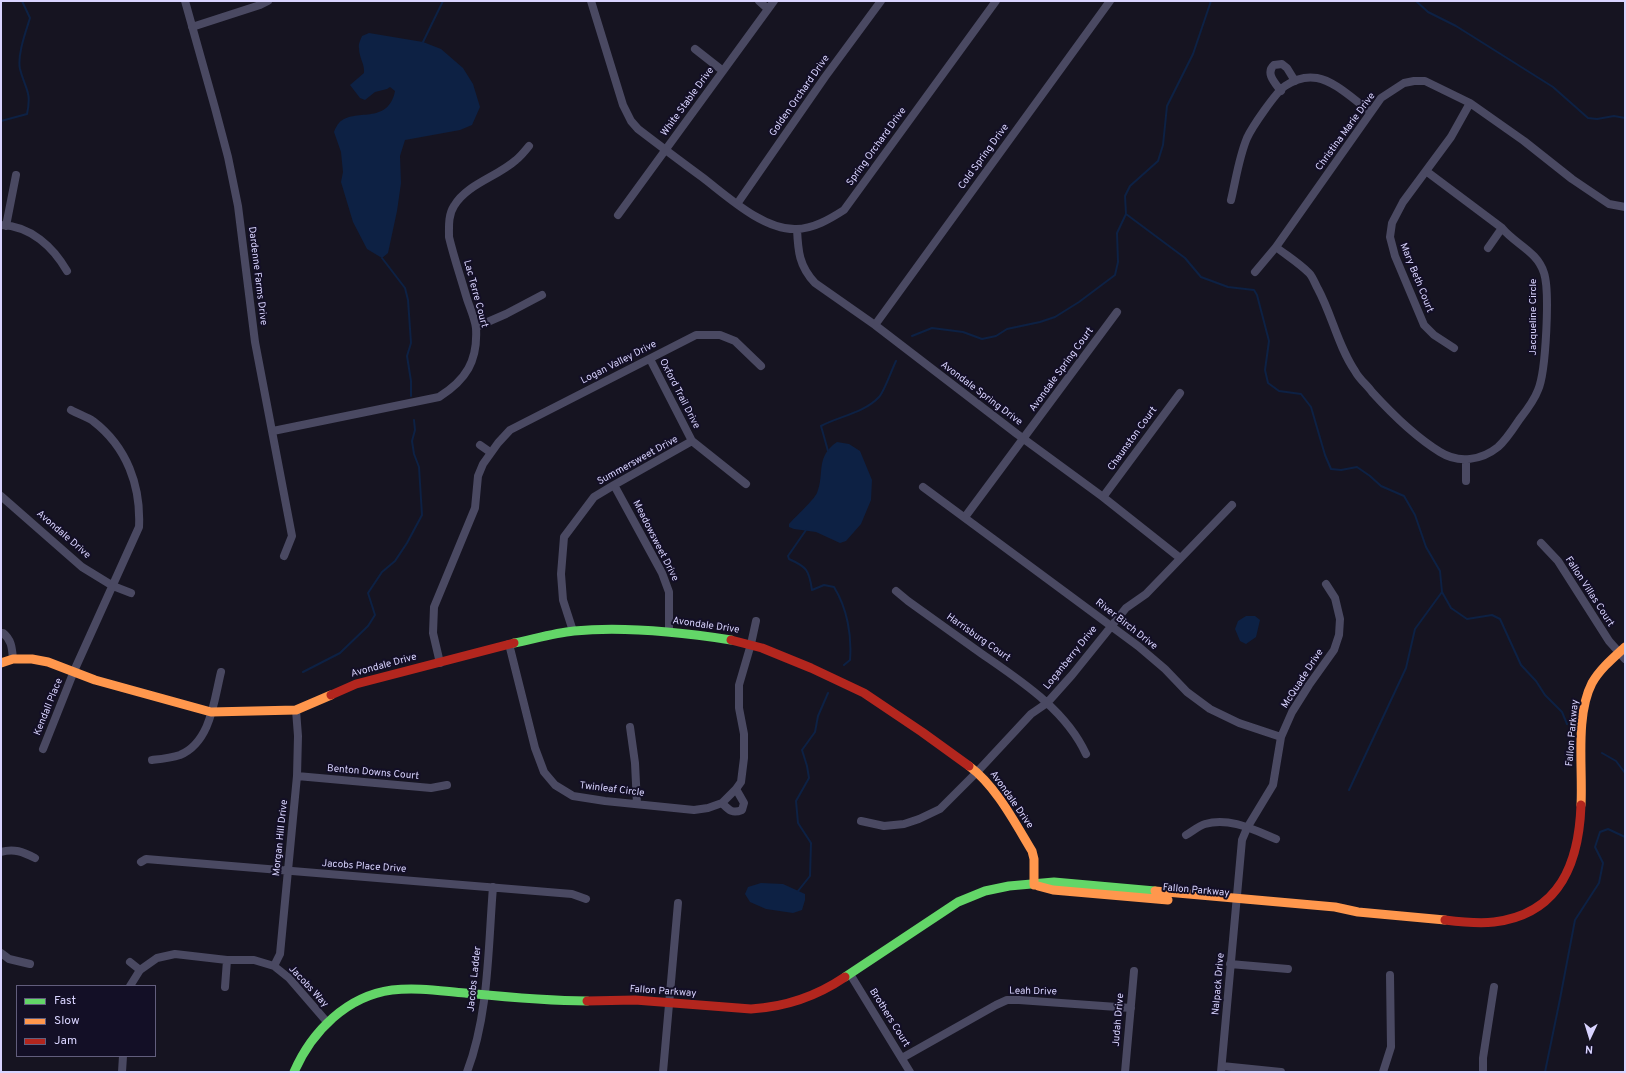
<!DOCTYPE html>
<html>
<head>
<meta charset="utf-8">
<style>
  body { margin:0 }
  #map { position:relative; width:1626px; height:1073px; overflow:hidden; background:#161421; font-family:Overpass,sans-serif }
  canvas { display:block }
  .frame { position:absolute; inset:0; border:2px solid #d9d4ff; pointer-events:none }
  .legend { position:absolute; left:16px; top:985px; width:140px; height:72px; box-sizing:border-box; background:#130f26; border:1px solid #625e7d; margin:0; padding:5px 7px; list-style:none; font-size:12px; color:#d9d4ff }
  .legend li { display:flex; align-items:center; gap:8px; height:20px }
  .legend b { width:20px; border:1px solid #625e7d }
  .north { position:absolute; left:1570px; top:1017px; width:40px; height:40px; -webkit-text-stroke:3px #130f26; paint-order:stroke; rotate:184deg; font-size:11px; font-weight:700; line-height:16px; text-align:center; color:#d9d4ff }
  .north::after { content:''; display:block; margin:auto; width:14px; height:18px; background:#d9d4ff; clip-path:polygon(50% 0,100% 100%,50% 72%,0 100%) }
</style>
</head>
<body>
<div id="map">
<canvas width="1626" height="1073"></canvas>
<div class="frame"></div>
<ul class="legend">
<li><b style="height:5px;background:#63d668"></b>Fast</li>
<li><b style="height:5px;background:#ff974d"></b>Slow</li>
<li><b style="height:5px;background:#b3261e"></b>Jam</li>
</ul>
<div class="north">N</div>
</div>
<script>
const ctx = document.querySelector('canvas').getContext('2d');
ctx.lineJoin = 'round';
function fillPath(path, color) {
  ctx.fillStyle = color;
  ctx.fill(path, 'evenodd');
}
function strokePath(path, color, width, dash) {
  ctx.strokeStyle = color;
  ctx.lineWidth = width;
  ctx.lineCap = dash ? 'butt' : 'round';
  ctx.setLineDash(dash || []);
  ctx.stroke(path);
}
function label(font, color, halo, rows, align = 'center') {
  ctx.font = font + ' Overpass,sans-serif';
  ctx.lineWidth = 4;
  ctx.setLineDash([]);
  ctx.textBaseline = 'middle';
  ctx.strokeStyle = halo;
  ctx.fillStyle = color;
  for (const [text, x, y, turn = 0] of rows) {
    ctx.save();
    ctx.translate(x, y);
    ctx.rotate((+turn || 0) * Math.PI / 180);
    ctx.textAlign = isNaN(turn) ? turn : align;
    if (halo) ctx.strokeText(text, 0, 0);
    ctx.fillText(text, 0, 0);
    ctx.restore();
  }
}
fillPath(new Path2D(`
  M369,33L423,42L441,49L463,68L473,84L480,107L472,125L460,130L405,140L400,156L401,183L397,211L388,253L382,258L367,249L353,222L341,182L343,172L341,152L334,132C335,129 337,125 339,123C354,107 388,126 395,91L390,87L387,89L375,92L365,100L360,98L350,85L364,73C365,64 359,58 359,48C358,44 361,39 362,36Z
  M837,442L849,444L860,451L872,480L871,500L861,524L846,541L840,543L816,532L794,529L789,527V524C796,516 813,501 817,493C825,473 815,457 837,442Z
  M1246,616H1255L1260,620L1256,637L1246,644L1240,641L1235,629L1238,621Z
  M761,883L783,884L805,894V900L802,910L793,913L766,909L750,902L745,894L748,887Z`), '#0d2144');
strokePath(new Path2D(`
  M1416,1L1428,12L1456,26L1553,87L1588,118L1597,119L1614,116L1625,118
  M423,42L443,1
  M1,121L27,114C32,91 25,89 20,69C17,55 26,31 30,18L22,1
  M1126,214L1185,258L1201,277L1228,287L1254,290L1257,295L1269,341L1265,370L1268,383L1279,391L1301,394L1311,407L1325,455L1331,469L1341,470L1357,467L1370,476L1381,486L1404,496L1415,515L1426,547L1440,571L1442,592L1451,608L1467,619L1492,615L1500,619L1521,665L1536,681L1545,695L1562,712L1567,724
  M382,258L405,288L408,300L411,343L407,356L411,381V396
  M912,336L932,328L963,332L982,339L996,336L1007,329L1040,322L1055,317L1079,302L1115,275L1118,262L1117,233L1126,214L1125,196L1130,186L1158,161L1163,145L1167,106L1193,54L1211,1
  M828,451L821,426C840,416 864,413 879,397C884,392 892,369 896,361
  M806,530L788,556L789,559C807,567 809,570 812,590L824,585L834,587C847,608 852,635 850,660L844,665
  M303,672L340,653L368,626L375,615L368,593L382,572L395,561L407,543L422,515L419,467L414,454L412,441L415,430L414,420
  M1602,753L1616,761L1625,773
  M1349,790L1406,668L1415,629L1442,592
  M798,891L810,876L811,843L798,823L796,801L809,778L807,766L802,750L815,732L818,716L828,693
  M1545,1072L1560,999L1575,920L1599,883L1603,863L1595,847L1600,832L1608,829L1625,837`), '#0d2144', 2);
strokePath(new Path2D(`
  M185,1L215,108L228,157L238,206L255,342L292,536L284,556
  M591,1L623,105L631,121L638,129C659,145 680,161 702,177C727,196 763,230 796,229C813,229 830,219 844,210L996,1
  M759,1L768,9
  M192,27L260,5L268,1
  M695,49L723,71
  M1281,91C1275,83 1265,73 1274,65L1282,64L1287,68L1295,81
  M1231,200C1236,179 1239,157 1247,138C1252,127 1276,92 1285,86C1294,80 1306,76 1317,78C1335,81 1355,101 1371,112
  M737,204L825,77L881,1
  M618,215L774,1
  M1,225C31,226 53,247 67,271
  M6,226L16,175
  M797,229C798,251 799,266 815,283L875,325L1017,434L1103,497L1180,558
  M1276,247C1286,255 1299,263 1309,273C1313,277 1315,284 1318,289C1332,315 1338,346 1355,371C1359,379 1367,385 1372,392C1392,414 1414,436 1440,452C1459,464 1482,460 1498,447C1506,440 1513,429 1519,420C1526,411 1534,401 1538,390C1546,372 1550,291 1544,273C1537,251 1516,245 1502,228L1426,171
  M1488,248L1502,228
  M1255,272L1276,247L1381,98L1404,83L1414,81H1425L1470,103L1524,141L1572,179L1609,204L1625,207
  M875,325L1110,1
  M476,327L506,314L542,295
  M1454,348L1434,335L1424,325L1395,256L1390,237L1392,223L1403,202L1451,137L1470,103
  M650,359L692,441L746,484
  M273,431L439,397C466,380 478,361 476,328C475,319 470,308 467,299C461,278 454,258 449,237C449,227 448,215 454,206C467,184 497,177 516,160C521,156 525,151 529,146
  M480,445L490,452
  M1466,481V460
  M614,485L662,573L669,592V632
  M923,487L1138,646L1165,669L1187,692L1210,709L1239,723L1281,737
  M1,496L82,567L113,586L131,593
  M1103,497L1180,393
  M965,517L1117,312
  M1541,543L1558,561L1609,641L1625,659
  M896,591L908,601C933,619 957,636 982,654C1021,681 1066,710 1086,754
  M573,631L563,600L561,574L564,537L594,497L614,485L692,441
  M1,633H3C12,640 12,649 13,659
  M509,644L535,748L544,772L555,785L573,796L605,801L694,810L708,808L722,803L736,789L741,782L744,758V734L739,708V685L751,644L756,621
  M440,663L433,633L434,607L475,508L478,476L483,464L498,443L510,430L696,335H720L735,341L761,366
  M630,727L635,763L637,804
  M43,749L74,671L139,527C141,486 127,447 93,421C87,417 78,414 71,410
  M152,760C161,759 171,758 180,755C211,742 214,700 221,672
  M297,776L431,788L447,785
  M722,803C729,810 732,814 742,810L744,803L736,789
  M861,821L884,826L904,824L919,819L940,809L977,772L1031,714L1047,703L1072,675L1126,608L1146,594L1232,505
  M1186,835C1192,832 1198,826 1205,824C1230,817 1254,830 1276,839
  M1,852C14,848 23,852 35,858
  M141,862L146,859L572,894L586,899
  M1,953L9,959L30,964
  M130,962L140,970
  M1230,964L1288,969
  M274,966L280,954L297,776L298,736L296,710
  M850,974L910,1072
  M130,986L140,970L157,958L175,954L227,960H254L274,966L289,978L327,1022
  M225,987L227,960
  M902,1058L996,1005L1007,1000H1019L1131,1008
  M1222,1066L1281,1072
  M122,1072L123,1056
  M467,1072C489,1014 488,948 493,887
  M663,1072L678,903
  M1125,1072L1134,971
  M1221,1072L1242,840L1247,828L1273,785L1281,737L1292,712L1309,685L1334,650L1339,635L1340,619L1335,598L1326,584
  M1383,1072L1391,1047L1390,975
  M1483,1072V1058L1494,987`), '#4a4962', 8);
strokePath(new Path2D(`
  M514,643C534,639 554,633 574,631C626,626 680,632 731,640
  M845,977L958,902L985,891L1009,886L1054,882L1155,891
  M294,1072C312,1031 347,996 392,990C417,987 441,991 465,993C506,997 546,1001 587,1001`), '#63d668', 9);
strokePath(new Path2D(`
  M1,663L13,659H32L48,662L95,680L211,712L296,710L331,695
  M969,766C996,786 1015,823 1032,851L1034,859V885
  M1581,805C1583,768 1575,716 1592,683C1600,669 1613,658 1625,647
  M1038,886L1053,890L1168,900
  M1155,891L1335,907L1358,912L1445,920`), '#ff974d', 9);
strokePath(new Path2D(`
  M731,640L762,648L811,668L864,693L922,732L969,766
  M331,695L356,684L514,643
  M1445,920C1461,922 1478,924 1494,922C1560,914 1579,863 1581,805
  M587,1001L635,1000L751,1009C785,1007 817,996 845,977`), '#b3261e', 9);
label('10px', '#d9d4ff', '#130f26', [
  ["Golden Orchard Drive",800,96,-55],
  ["White Stable Drive",688,102,-54],
  ["Christina Marie Drive",1346,132,-54],
  ["Spring Orchard Drive",877,147,-54],
  ["Cold Spring Drive",984,157,-54],
  ["Dardenne Farms Drive",257,276,83],
  ["Mary Beth Court",1416,278,68],
  ["Lac Terre Court",475,294,75],
  ["Jacqueline Circle",1534,317,-90],
  ["Logan Valley Drive",619,363,-27],
  ["Avondale Spring Court",1062,370,-54],
  ["Oxford Trail Drive",679,394,63],
  ["Avondale Spring Drive",981,394,37],
  ["Chaunston Court",1133,439,-54],
  ["Summersweet Drive",638,461,-29],
  ["Avondale Drive",63,535,41],
  ["Meadowsweet Drive",655,541,63],
  ["Fallon Villas Court",1589,592,57],
  ["River Birch Drive",1126,625,38],
  ["Avondale Drive",706,626,8],
  ["Harrisburg Court",978,638,35],
  ["Loganberry Drive",1071,658,-51],
  ["Avondale Drive",384,666,-15],
  ["McQuade Drive",1303,679,-57],
  ["Kendall Place",49,707,-68],
  ["Fallon Parkway",1573,733,-85],
  ["Benton Downs Court",373,773,5],
  ["Twinleaf Circle",612,790,7],
  ["Avondale Drive",1011,800,55],
  ["Morgan Hill Drive",281,838,-84],
  ["Jacobs Place Drive",364,867,4],
  ["Fallon Parkway",1196,891,5],
  ["Jacobs Ladder",475,979,-84],
  ["Nalpack Drive",1219,984,-85],
  ["Jacobs Way",308,987,47],
  ["Fallon Parkway",663,992,4],
  ["Leah Drive",1033,992,1],
  ["Brothers Court",889,1018,58],
  ["Judah Drive",1119,1020,-85]
]);
</script>
</body>
</html>
